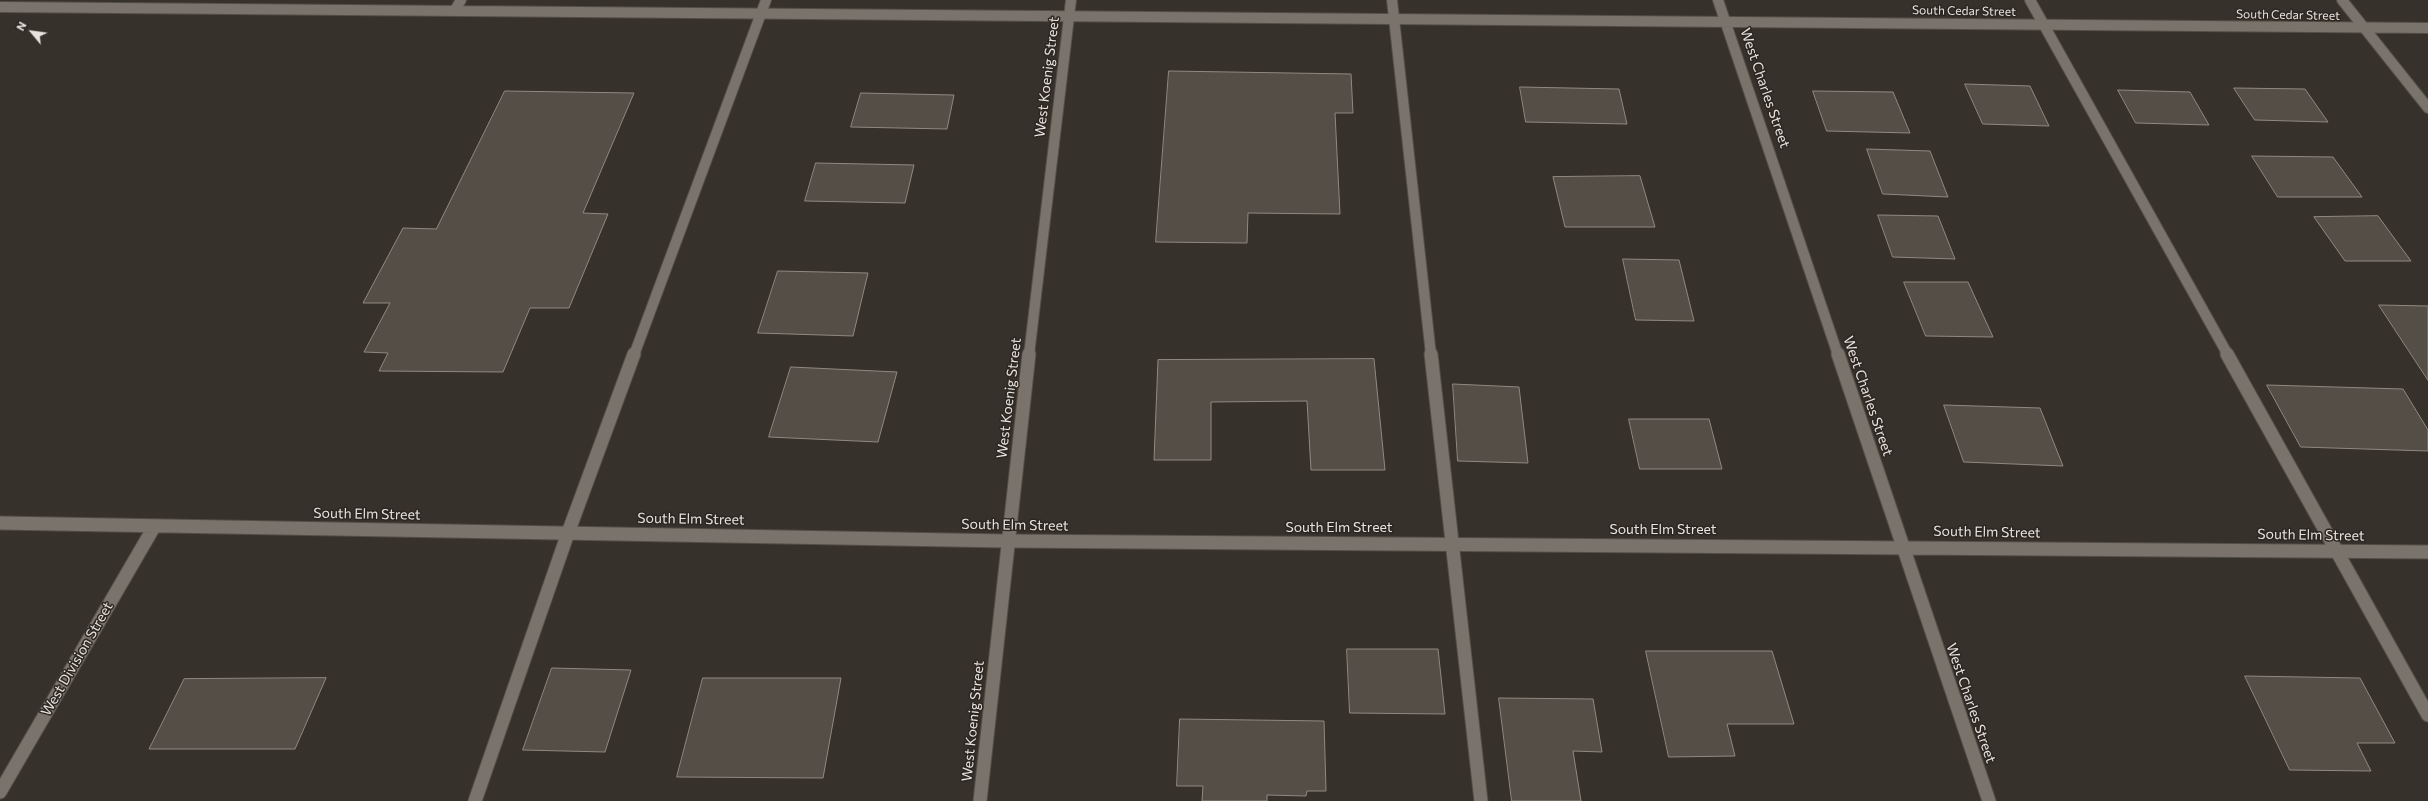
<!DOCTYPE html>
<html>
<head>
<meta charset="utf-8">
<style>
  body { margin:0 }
  #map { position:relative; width:2428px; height:801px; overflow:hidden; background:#37312b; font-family:Commissioner,sans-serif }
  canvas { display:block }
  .north { position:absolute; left:12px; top:12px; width:40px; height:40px; -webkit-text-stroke:3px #2d2721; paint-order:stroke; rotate:299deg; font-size:11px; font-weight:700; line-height:16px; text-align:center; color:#e7e3df }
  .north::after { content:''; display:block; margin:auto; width:14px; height:18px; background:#e7e3df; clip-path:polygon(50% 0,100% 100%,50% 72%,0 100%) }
</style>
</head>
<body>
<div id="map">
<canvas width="2428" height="801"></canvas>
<div class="north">N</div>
</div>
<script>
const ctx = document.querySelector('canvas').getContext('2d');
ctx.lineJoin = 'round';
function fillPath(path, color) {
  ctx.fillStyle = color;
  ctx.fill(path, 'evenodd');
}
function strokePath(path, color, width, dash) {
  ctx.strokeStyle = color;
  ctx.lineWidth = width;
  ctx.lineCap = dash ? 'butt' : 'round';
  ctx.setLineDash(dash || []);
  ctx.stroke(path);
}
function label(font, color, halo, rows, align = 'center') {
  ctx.font = font + ' Commissioner,sans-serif';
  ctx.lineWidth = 3;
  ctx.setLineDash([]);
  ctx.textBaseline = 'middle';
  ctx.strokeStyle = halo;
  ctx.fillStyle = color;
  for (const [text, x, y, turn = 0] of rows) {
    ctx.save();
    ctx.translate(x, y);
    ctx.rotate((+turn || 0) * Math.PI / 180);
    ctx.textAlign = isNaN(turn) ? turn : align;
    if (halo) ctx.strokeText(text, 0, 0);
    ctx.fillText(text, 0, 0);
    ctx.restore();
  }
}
const building = new Path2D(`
  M1169,71L1351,74L1353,113H1335L1340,214L1248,213L1247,243L1156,242Z
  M1965,84L2030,86L2049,126L1983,124Z
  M1520,87L1619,89L1627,124L1526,122Z
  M2234,88L2305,89L2328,122L2255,120Z
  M2118,90L2190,92L2209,125L2136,123Z
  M505,91L634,93L583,213L608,214L569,308H530L503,372L379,371L388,353L364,352L390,303H363L403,228L436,229Z
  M1813,91L1893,92L1910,133L1827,131Z
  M861,93L954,95L947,129L851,127Z
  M1867,149L1930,151L1948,197L1883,194Z
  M2252,156L2333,157L2362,197H2278Z
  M816,163L914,165L905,203L805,201Z
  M1640,176L1655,227H1565L1553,177Z
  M1878,215L1938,216L1955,259L1893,257Z
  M2378,216L2411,261H2345L2314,217Z
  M1623,259L1679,260L1694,321L1636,320Z
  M778,271L868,273L853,336L758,333Z
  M1904,282H1968L1993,337L1926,336Z
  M2379,305L2428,306V380Z
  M1374,359L1385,470H1311L1307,401L1211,402V460H1154L1158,360Z
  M791,367L897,372L878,442L769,437Z
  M1453,384L1519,387L1528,463L1458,461Z
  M2267,385L2403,389L2428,430V451L2301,447Z
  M1944,405L2040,408L2063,466L1964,462Z
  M1629,419H1709L1722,469H1640Z
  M1347,649H1438L1445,714L1350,713Z
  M1646,651H1772L1794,724H1727L1735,756L1669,757Z
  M552,668L631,670L605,752L523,750Z
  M2245,676L2360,678L2395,743H2357L2371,771L2290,770Z
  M326,678L295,749H149L184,679Z
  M703,678H841L823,778L677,777Z
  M1499,698L1593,699L1602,752L1573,751L1581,801H1512Z
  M1180,719L1324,721L1326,791H1307L1306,796L1267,795V801H1202L1203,786H1177Z`);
fillPath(building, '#544e47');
strokePath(building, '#908981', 1);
const laneFar1 = new Path2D(`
  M1392,0L1431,355
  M2030,0L2228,355
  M634,355L766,0`);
const lane = new Path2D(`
  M1431,354L1481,801
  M2227,354L2428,715
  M475,801L568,533L634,354`);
const streetFar1 = new Path2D(`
  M1718,0L1838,355
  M2342,0L2428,108
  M0,7L2428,28
  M455,10L461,0`);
const street = new Path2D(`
  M1838,354L1989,801
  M0,523L1007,541L2428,552
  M0,792L154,527`);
const secondaryFar1 = new Path2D(`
  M1029,355L1071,0`);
const secondary = new Path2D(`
  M980,801L1029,354`);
strokePath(laneFar1, '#524e48', 12);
strokePath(lane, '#524e48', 15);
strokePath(streetFar1, '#524e48', 12);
strokePath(street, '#524e48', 15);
strokePath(secondaryFar1, '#524e48', 12);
strokePath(secondary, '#524e48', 15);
strokePath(laneFar1, '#7a736b', 10);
strokePath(lane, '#7a736b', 13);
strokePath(streetFar1, '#7a736b', 10);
strokePath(street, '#7a736b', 13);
strokePath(secondaryFar1, '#7a736b', 10);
strokePath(secondary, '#7a736b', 13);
label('12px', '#e7e3df', '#2d2721', [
  ["South Cedar Street",1964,11,1],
  ["South Cedar Street",2288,15,1]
]);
label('14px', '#e7e3df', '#2d2721', [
  ["West Koenig Street",1047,77,-83],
  ["West Charles Street",1765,88,71],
  ["West Charles Street",1868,396,71],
  ["West Koenig Street",1009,398,-83],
  ["South Elm Street",367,514,1],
  ["South Elm Street",691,519,1],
  ["South Elm Street",1015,525,1],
  ["South Elm Street",1339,527],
  ["South Elm Street",1663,529],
  ["South Elm Street",1987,532,1],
  ["South Elm Street",2311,535,1],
  ["West Division Street",77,659,-60],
  ["West Charles Street",1971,703,71],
  ["West Koenig Street",973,721,-84]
]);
</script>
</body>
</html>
